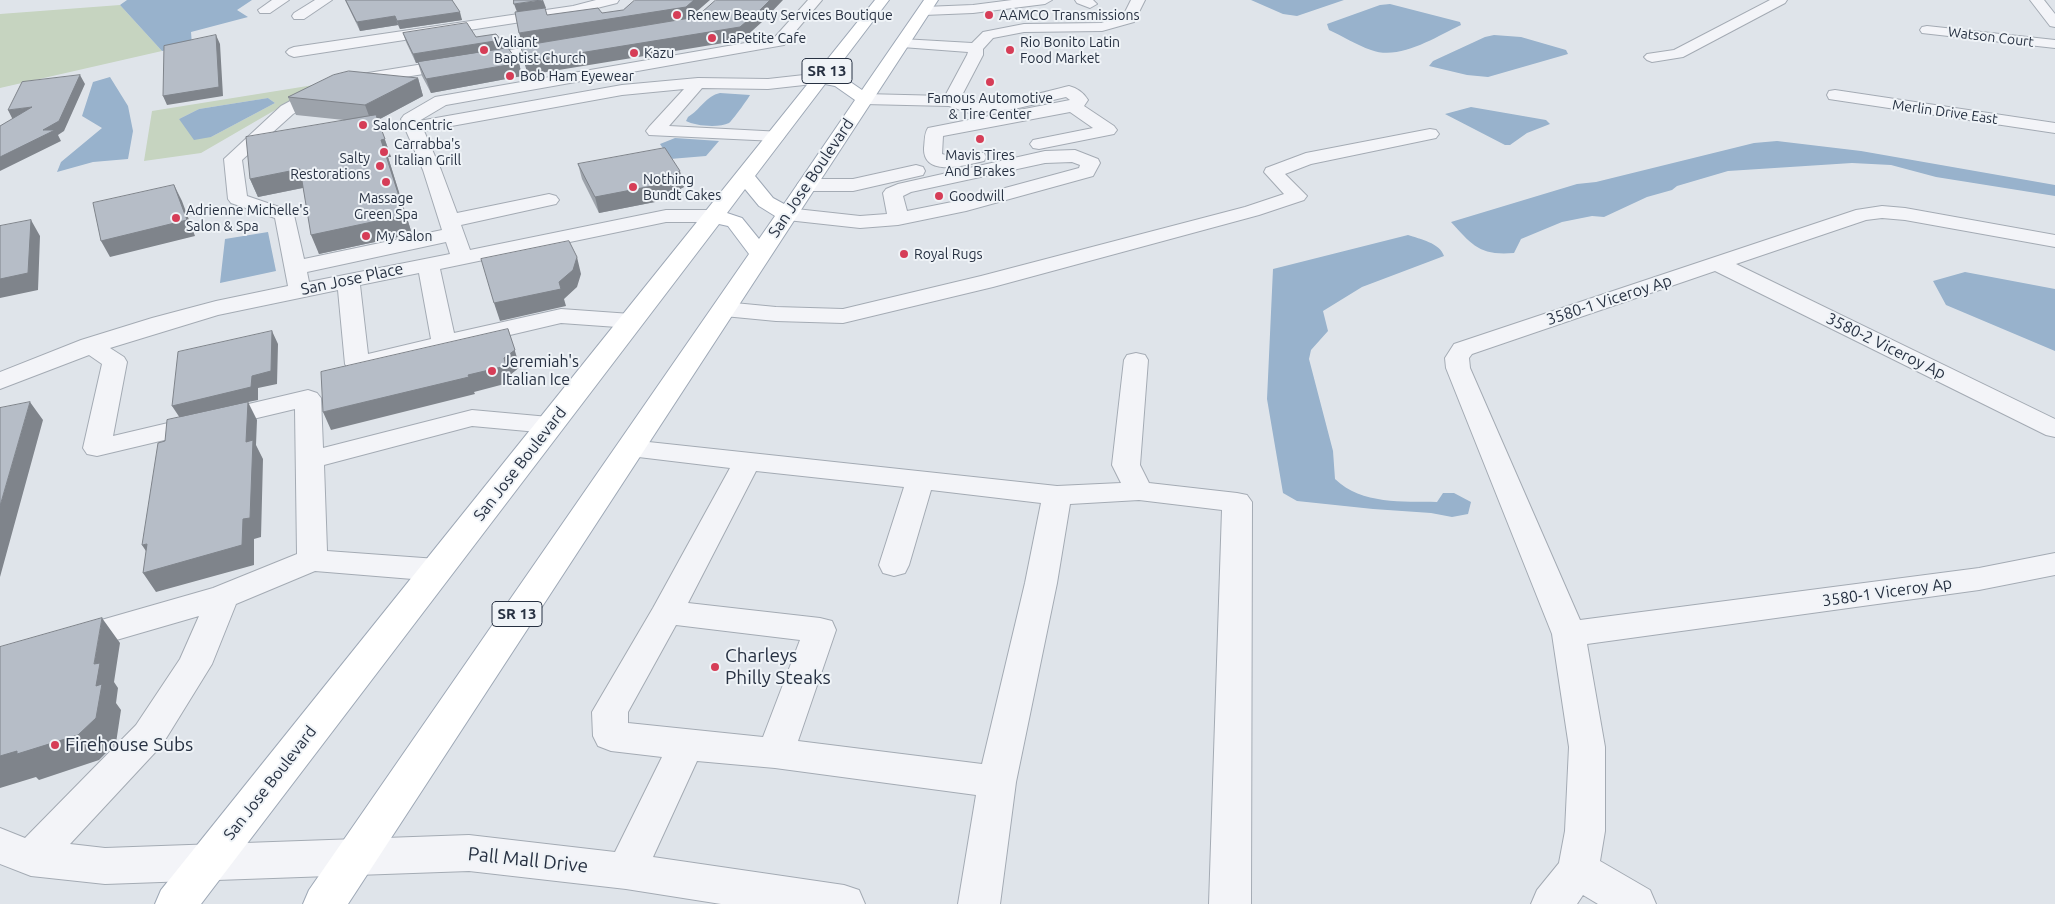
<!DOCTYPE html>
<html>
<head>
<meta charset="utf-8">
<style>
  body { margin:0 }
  canvas { display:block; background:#dfe4ea }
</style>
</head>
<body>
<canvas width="2055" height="904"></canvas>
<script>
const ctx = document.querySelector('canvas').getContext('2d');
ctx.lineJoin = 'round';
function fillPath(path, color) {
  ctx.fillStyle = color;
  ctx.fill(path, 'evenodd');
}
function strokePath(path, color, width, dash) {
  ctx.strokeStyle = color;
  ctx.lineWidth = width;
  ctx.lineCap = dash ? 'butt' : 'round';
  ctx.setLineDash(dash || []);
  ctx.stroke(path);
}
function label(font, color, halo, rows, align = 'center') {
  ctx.font = font + ' Ubuntu,sans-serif';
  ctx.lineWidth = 4;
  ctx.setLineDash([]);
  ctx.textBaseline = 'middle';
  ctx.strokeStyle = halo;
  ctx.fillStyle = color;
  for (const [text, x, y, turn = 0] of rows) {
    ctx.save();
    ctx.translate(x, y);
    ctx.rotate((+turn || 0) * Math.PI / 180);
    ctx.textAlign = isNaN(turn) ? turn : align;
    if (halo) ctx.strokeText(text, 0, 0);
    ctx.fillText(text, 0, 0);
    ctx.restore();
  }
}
fillPath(new Path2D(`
  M120,5L162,51L0,88V14Z
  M320,84L201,153L144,161L152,111ZM268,98L275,103L211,137L179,119L199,109Z`), '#c6d4c0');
fillPath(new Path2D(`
  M127,0H252L237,10L248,17L191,32L192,45L162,51L120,5Z
  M1251,0H1344L1297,16L1283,14Z
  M1390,4L1460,22L1461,25C1435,37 1400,61 1371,50C1356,45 1343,36 1329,30L1327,24L1380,5Z
  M1494,35L1521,37L1566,50L1568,54L1488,77L1467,75L1429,66L1433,61L1485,37Z
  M110,77L128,106L133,131L128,159L93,162L57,172L61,162L102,128L82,116L93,82Z
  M720,93L750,95C748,99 732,121 729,123C719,128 695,126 686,121L688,117C700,110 706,96 720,93Z
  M268,98L275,103L211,137L194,140L179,119L199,109Z
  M1471,107L1546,120L1550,124L1527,133L1510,145H1505L1445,114Z
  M675,138L719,141L706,156L670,159L660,144Z
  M1777,141L1861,151L2055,185V196L1936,177L1891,165L1852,163L1728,171L1677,186L1672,190L1647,197L1604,217L1592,216L1562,222L1521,239L1514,253C1480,256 1472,245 1451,222L1577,184L1596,182L1754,143Z
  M268,232L276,271L220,283L225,239Z
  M1408,235C1420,239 1440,243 1444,256L1362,287L1323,311L1328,331L1311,350L1309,359L1333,451L1335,479C1362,505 1403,501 1437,502L1443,493H1454L1471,502L1468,514L1452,517L1431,513L1373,509L1297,501L1283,493L1267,399L1273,269Z
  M1965,272L2055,289V351L1946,305L1933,281Z`), '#98b2cc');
const minor = new Path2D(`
  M272,0H289L270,13H260L258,10Z
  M315,0H332L304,19H294L292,16L294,13Z
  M596,0H619L617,3L573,14L294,57L289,55L286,52L289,49L294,47L573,6Z
  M808,0H822L784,45L446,105L419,121L622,85L698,78L768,79L822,73L828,75L830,78L828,81L822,83L768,89L702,88L669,126L782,132L785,136L782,140L776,141L649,135L646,131L649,127L684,89L622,95L424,131L441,170L457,213L549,194L556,196L559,200L556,204L461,225L470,250L666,210H714L721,212L724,216L721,220L714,222H666L440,269L454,333L561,309L631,314L639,316L643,321L639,326L631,328L561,323L357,371L348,369L345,364L338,290L218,315L110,348L124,357L127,362L113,436L308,390L317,393L321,398L323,448L472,410L549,417L558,419L562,425L558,431L549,433L472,426L324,465L327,551L437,559L448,562L453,570L448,578L437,581L315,571L236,604L212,664L162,745L70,844L105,848L469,835L615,852L662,757L611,751L598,746L593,736L592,712L653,608L730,468L630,456L620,454L616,448L620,442L630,440L1057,486L1121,483L1112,465L1124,360L1127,355L1136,353L1145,355L1148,360L1140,465L1149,483L1237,493L1247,495L1252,502L1251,904H1209L1222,510L1139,500L1070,504L1057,583L1016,782L1000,904H958L976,795L775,768L697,761L653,857L844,885L859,890L865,904H721L626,889L469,871L105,884L31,876L0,864V828L25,838L136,725L180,659L199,616L75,652L63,649L58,640L63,631L213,588L297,554L295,409L97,456L87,454L83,448L102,364L89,355L0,389V372L81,340L152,318L216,301L288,286L275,218L231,203L228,199L224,159L281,106L320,85L368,73L559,42L564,44L567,47L564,50L559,52L368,83L332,92L293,114L242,160L247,196L291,211L294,215L304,259L442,230L423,170L401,119L404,115L435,97L774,38ZM446,242L450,254L309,282L307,272ZM419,273L431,339L368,354L360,285ZM756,471L904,487L879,565L883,573L894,576L905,573L909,565L931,490L1041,503L1025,583L982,764L798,741L836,630L832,621L820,618L688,603ZM676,625L800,640L763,737L628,723V712Z
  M1012,0H1052L1045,4L973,13L924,15L917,11L924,7L973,5Z
  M1075,0H1093L1097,4L1090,8L1077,3Z
  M1131,0H1145L1134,22L1102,31L1024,32L993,38L983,49V55L960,99C988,109 1040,93 1069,86C1077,88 1084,93 1088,100L1084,106L1114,126L1117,130L1114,134L1039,149L1033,148L1030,144L1033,140L1093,128L1070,112L943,136L942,154C956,159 969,150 984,153L986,157L984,161C966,165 923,178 924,148C925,141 924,134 928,128L1070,100L1066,97L1014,109L969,113L949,106L864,104L858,103L856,99L858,95L864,94L945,96L967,55L968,52L902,47L897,46L895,43L897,40L902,39L972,43L983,32L1024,24L1101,23L1123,16Z
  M1770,0H1787L1785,3L1683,57L1652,62L1647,60L1644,57L1647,54L1674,50Z
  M2030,0H2044L2055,14V27L2050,26Z
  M1927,26L2055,40V48L1922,33L1920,30L1922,27Z
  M1835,90L2055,123V133L1829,99L1827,95L1829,91Z
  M1430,129L1436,130L1439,134L1436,138L1311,164L1285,174L1307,196L1304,200L1259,215L993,287L843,323L776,321L724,316L716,314L712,309L716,304L724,302L776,307L843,309L981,276L1245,207L1284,194L1264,172L1266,168L1306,153Z
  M1075,150L1098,159L1100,163L1093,176L966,211L898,225L860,228L787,220L780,218L777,214L780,210L787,208L860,216L887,214L883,193L886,189L898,184L1045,151ZM1072,162L1080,165L1079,168L957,201L907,211L903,196L911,192L1045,163Z
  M916,165L923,167L925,171L923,175L853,191H807L800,189L797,185L800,181L807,179H853Z
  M1882,206L1905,208L2055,235V247L1905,220L1882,218L1866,220L1736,264L2055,419V437L2046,435L1715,271L1472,354L1469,358L1470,368L1580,620L1979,568L2055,553V575L1979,590L1587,644L1605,747V831L1600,861L1650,890L1656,904H1598L1583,895L1577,904H1531L1537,890L1559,863L1565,831L1569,747L1552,634L1446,368L1445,358L1454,344L1856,210Z`);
const major = new Path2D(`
  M875,0H889L832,75L846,79L862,90L924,0H938L348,904H303L309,890L749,254L728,226L719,224L201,904H155L161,890ZM825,84L835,86L855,100L784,204L773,198L755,176ZM745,189L759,206L775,216L759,239L742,218L727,213Z`);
strokePath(minor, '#a4abb4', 2);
strokePath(major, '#9ea8b6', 2);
fillPath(minor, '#f3f4f8');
fillPath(major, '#fff');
fillPath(new Path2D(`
  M345,0H452L462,20L400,29L398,25L360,31Z
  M403,33L476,37L501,40L503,49L519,63L522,76L431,93L422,76L418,63H416L406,42Z
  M418,78L423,96L378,120L391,157H388L412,234L319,254L303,188L258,197L250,179L344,120L296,115L288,97Z
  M578,164L684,187L655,202L599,213L582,179Z`), '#9da3ab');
fillPath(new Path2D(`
  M543,0L546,8L517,12L514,4Z
  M694,0H710L688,19L523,46L519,33Z
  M770,0H783L762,22L742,40L528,75L524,62Z
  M460,12L462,20L400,29L397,21Z
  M395,16L398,25L360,31L357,22Z
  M216,35L220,44L223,96L167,105L163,96Z
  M501,40L503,49L416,63L413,54Z
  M519,63L522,76L431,93L426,79Z
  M80,75L85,84L64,131L58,135L61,141L0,171V157Z
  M418,78L423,96L378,120L391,157H388L412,234L319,254L311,235L372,124L365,105Z
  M32,107L13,120L8,110Z
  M300,169L307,187L258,197L250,179Z
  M680,171L684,187L655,202L599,213L595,197Z
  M174,185L182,201L195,236L110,257L101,241Z
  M31,220L40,236L38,290L0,298V279Z
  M577,257L581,274L577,287L564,299L566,306L500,321L494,303L559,282Z
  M508,329L520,367L510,375L512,382L474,392L475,394L331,430L323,412L468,375Z
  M272,331L278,344L277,384L258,388V400L248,402L257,420L256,445L263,459L261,537L254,539V565L156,592L143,573L180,418L172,406Z
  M30,402L43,420L0,577V506Z
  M147,544L155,565L142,545Z
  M102,618L120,643L114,682L118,688L116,703L121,710L116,743L99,760L39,780L36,777L0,788V756L96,686L94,664Z`), '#7f848b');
const building = new Path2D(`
  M346,0H452L460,12L397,21L395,16L357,22Z
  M514,0H541L514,4Z
  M635,0H694L686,7L519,33L515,12L545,8L547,15L598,8L602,13L623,10Z
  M716,0H770L760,10L740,27L524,62L521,46L696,17Z
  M467,23L476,37L496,34L501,40L413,54L403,33Z
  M216,35L219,87L163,96L164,46Z
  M508,48L519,63L426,79L418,62Z
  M349,71L418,78L365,105L288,97L333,75Z
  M80,75L59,121L43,130H55L0,157V126L32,107L8,110L22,82Z
  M376,115L385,139L381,140L405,215L311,235L300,169L250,179L246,137Z
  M665,148L680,171L652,186L595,197L578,164Z
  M174,185L187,220L101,241L93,203Z
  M31,220L28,273L0,279V226Z
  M569,241L577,257L573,270L559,282L561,289L494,303L481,259Z
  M508,329L515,350L504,358L506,366L468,375L469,377L323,412L321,372Z
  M272,331L271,371L252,376L251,387L172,406L178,352Z
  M30,402L0,506V408Z
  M248,402L246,442L253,440L250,518L243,519L242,545L143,573L147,544L142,545L158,443L165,441L167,420Z
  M102,618L94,664L100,663L96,686L102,684L96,718L78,735L17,754V751L0,756V647Z`);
fillPath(building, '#b6bdc7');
strokePath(building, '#7f848b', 1);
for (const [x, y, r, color] of [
  [677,15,5,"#d63d57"],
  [989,15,5,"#d63d57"],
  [712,38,5,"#d63d57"],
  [484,50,5,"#d63d57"],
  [1010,50,5,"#d63d57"],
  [634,53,5,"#d63d57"],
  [510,76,5,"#d63d57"],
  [990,82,5,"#d63d57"],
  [363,125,5,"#d63d57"],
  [980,139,5,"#d63d57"],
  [384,152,5,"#d63d57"],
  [380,166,5,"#d63d57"],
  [386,182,5,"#d63d57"],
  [633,187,5,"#d63d57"],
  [939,196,5,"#d63d57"],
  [176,218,5,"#d63d57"],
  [366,236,5,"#d63d57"],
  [904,254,5,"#d63d57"],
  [492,371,5,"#d63d57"],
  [715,667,5,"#d63d57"],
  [55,745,5,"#d63d57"]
]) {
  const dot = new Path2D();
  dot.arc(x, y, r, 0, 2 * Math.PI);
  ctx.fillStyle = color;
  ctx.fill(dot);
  strokePath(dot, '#eff3f7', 2);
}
label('14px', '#273142', '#eff3f7', [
  ["Renew Beauty Services Boutique",687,15],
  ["AAMCO Transmissions",999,15],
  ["LaPetite Cafe",722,38],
  ["Valiant",494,42],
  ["Baptist Church",494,58],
  ["Rio Bonito Latin",1020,42],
  ["Food Market",1020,58],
  ["Kazu",644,53],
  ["Bob Ham Eyewear",520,76],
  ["Famous Automotive",990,98,"center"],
  ["& Tire Center",990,114,"center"],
  ["SalonCentric",373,125],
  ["Carrabba's",394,144],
  ["Italian Grill",394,160],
  ["Mavis Tires",980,155,"center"],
  ["And Brakes",980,171,"center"],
  ["Salty",370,158,"right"],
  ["Restorations",370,174,"right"],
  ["Nothing",643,179],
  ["Bundt Cakes",643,195],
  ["Goodwill",949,196],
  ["Massage",386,198,"center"],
  ["Green Spa",386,214,"center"],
  ["Adrienne Michelle's",186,210],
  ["Salon & Spa",186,226],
  ["My Salon",376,236],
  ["Royal Rugs",914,254]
], 'left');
label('14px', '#273142', '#eff3f7', [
  ["Watson Court",1991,37,7],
  ["Merlin Drive East",1945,112,8]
]);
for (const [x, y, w] of [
  [827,71,50],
  [517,614,50]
]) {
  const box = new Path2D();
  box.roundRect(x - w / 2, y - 12.5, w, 25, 4);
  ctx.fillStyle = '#eff3f7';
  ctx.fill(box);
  strokePath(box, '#273142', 1);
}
label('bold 15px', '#273142', null, [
  ["SR 13",827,71],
  ["SR 13",517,614]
]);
label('16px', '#273142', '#eff3f7', [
  ["San Jose Boulevard",811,178,-56],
  ["San Jose Place",352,279,-12],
  ["3580-1 Viceroy Ap",1609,300,-18],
  ["3580-2 Viceroy Ap",1886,346,26],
  ["San Jose Boulevard",520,464,-52],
  ["3580-1 Viceroy Ap",1887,592,-8],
  ["San Jose Boulevard",270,783,-52]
]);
label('16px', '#273142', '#eff3f7', [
  ["Jeremiah's",502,362],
  ["Italian Ice",502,380]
], 'left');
label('19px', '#273142', '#eff3f7', [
  ["Charleys",725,656],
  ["Philly Steaks",725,678],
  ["Firehouse Subs",65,745]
], 'left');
label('19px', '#273142', '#eff3f7', [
  ["Pall Mall Drive",528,860,6]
]);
</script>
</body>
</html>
